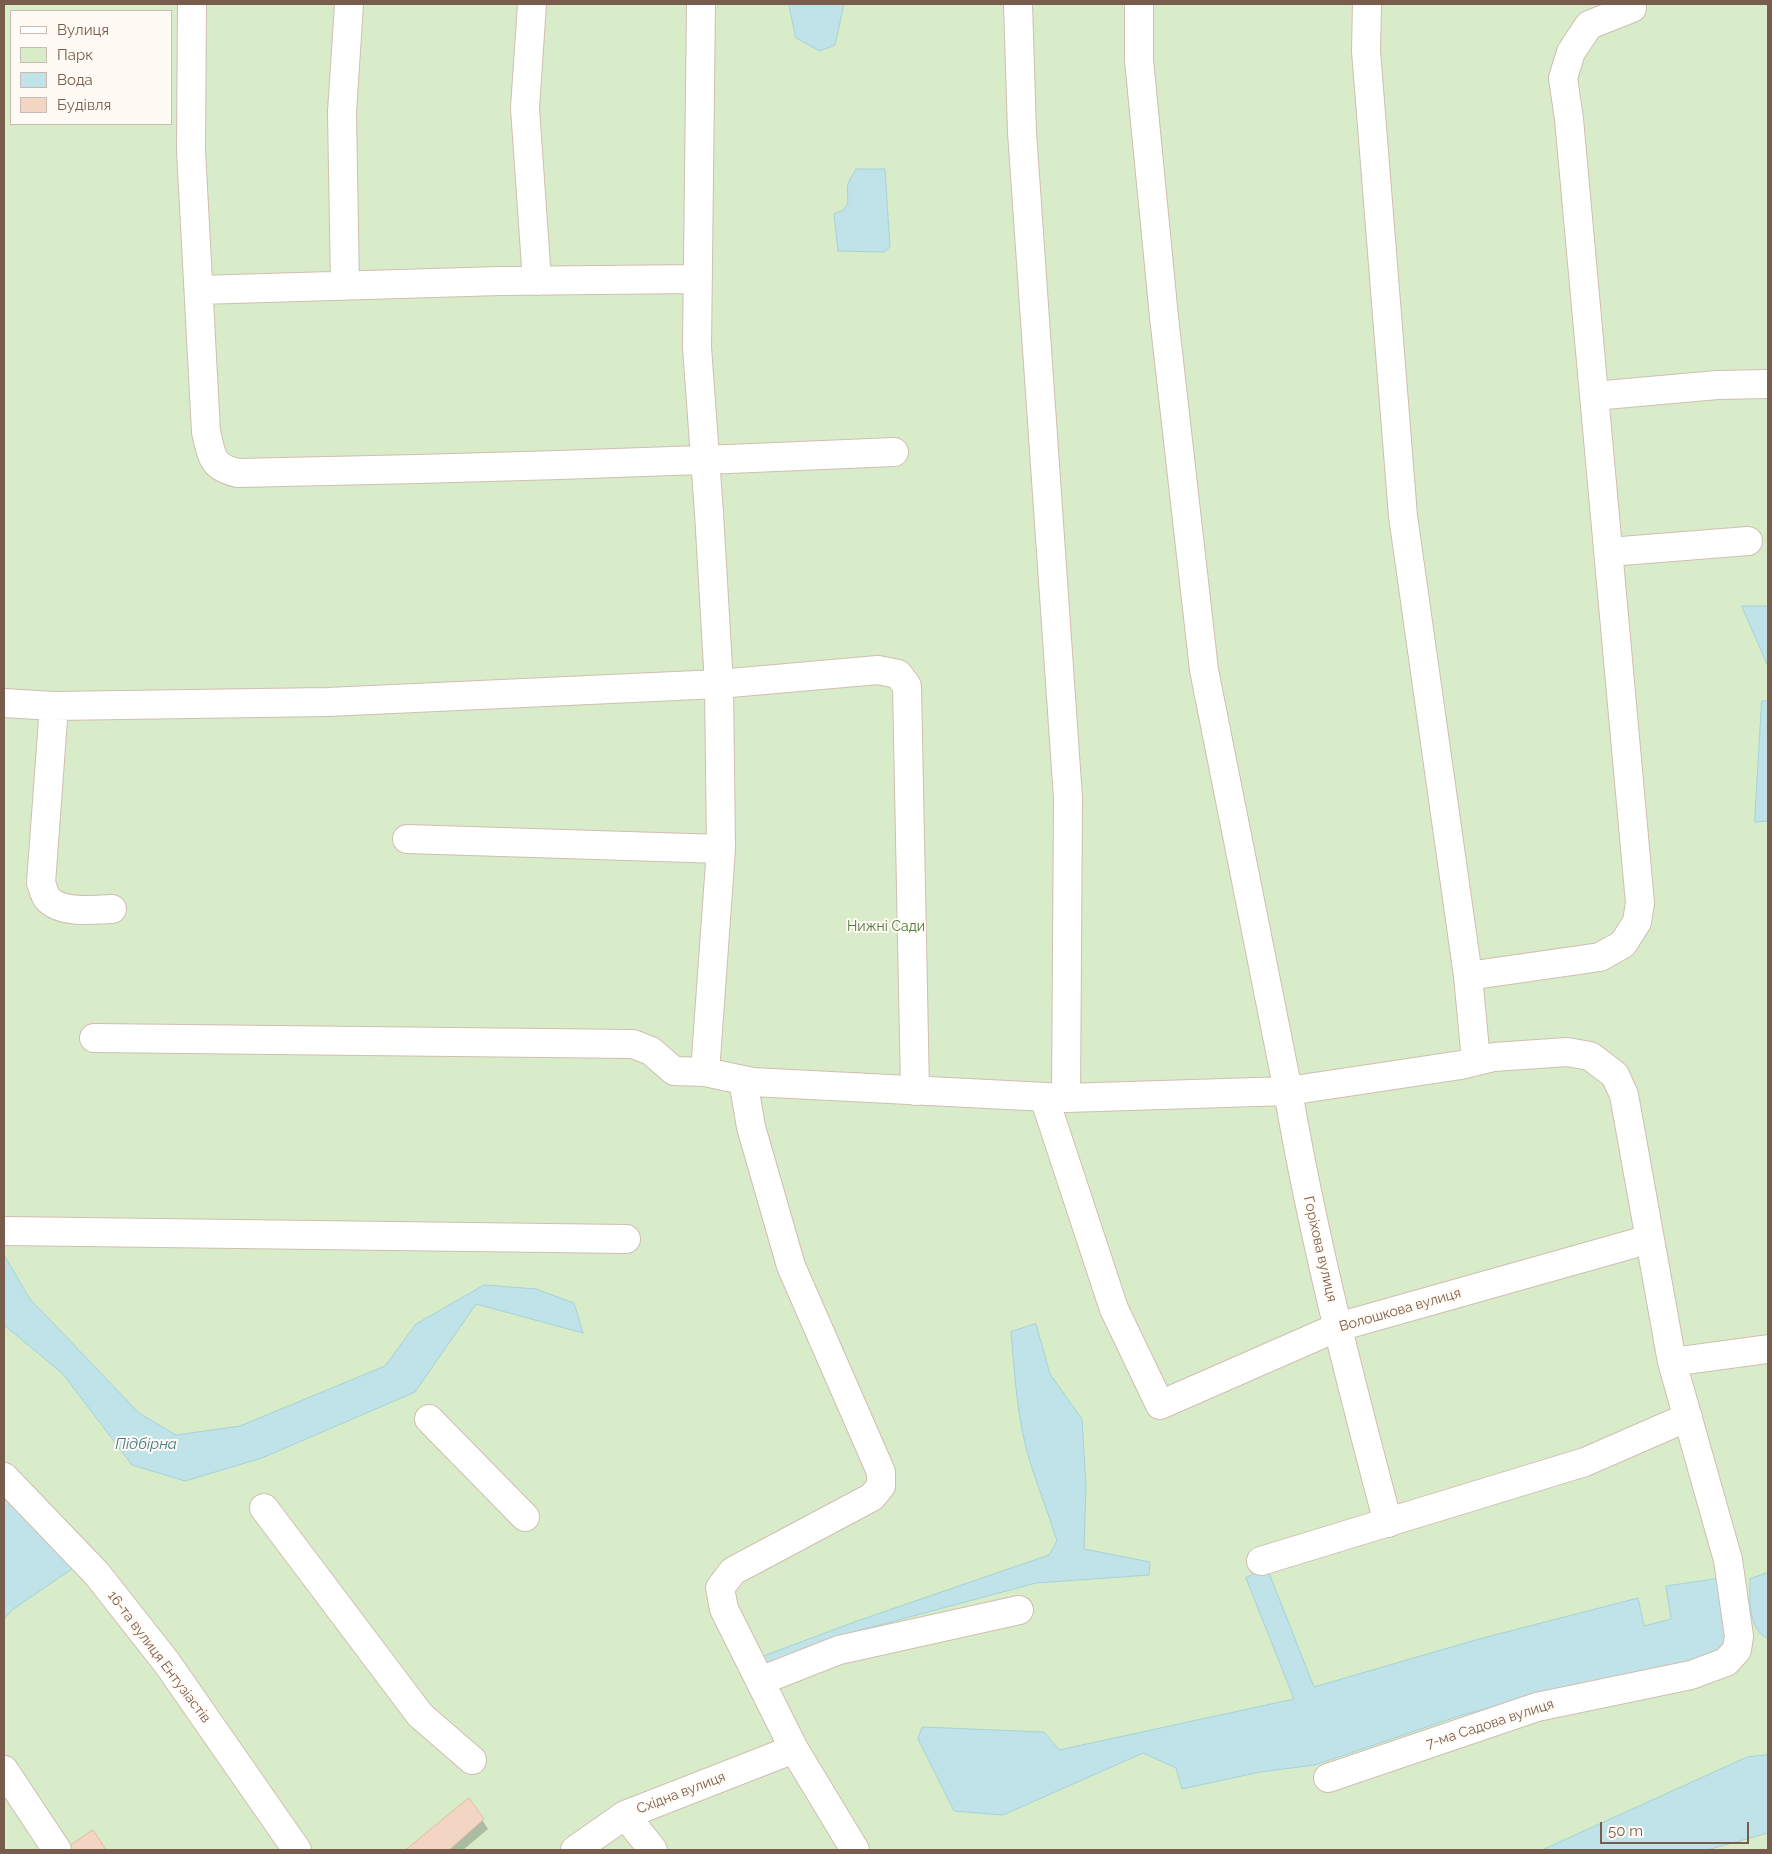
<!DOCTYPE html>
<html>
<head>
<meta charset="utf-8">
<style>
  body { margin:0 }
  #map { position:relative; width:1772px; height:1854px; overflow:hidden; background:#fdf6ec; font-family:Raleway,sans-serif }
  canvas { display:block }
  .frame { position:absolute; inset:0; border:5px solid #7a5c4d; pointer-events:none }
  .legend { position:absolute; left:10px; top:10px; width:162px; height:115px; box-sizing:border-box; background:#fffaf3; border:1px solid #cabbb1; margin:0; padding:6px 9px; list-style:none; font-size:15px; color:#7a5c4d }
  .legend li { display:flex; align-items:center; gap:10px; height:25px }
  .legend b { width:25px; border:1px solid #cabbb1 }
  .scale { position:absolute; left:1600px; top:1822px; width:149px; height:22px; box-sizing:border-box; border:2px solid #7a5c4d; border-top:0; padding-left:6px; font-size:15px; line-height:18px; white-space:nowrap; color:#7a5c4d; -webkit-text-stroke:4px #fffaf3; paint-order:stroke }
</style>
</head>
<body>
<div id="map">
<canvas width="1772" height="1854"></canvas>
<div class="frame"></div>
<ul class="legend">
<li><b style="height:6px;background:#fff"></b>Вулиця</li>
<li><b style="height:14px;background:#d8ecc9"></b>Парк</li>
<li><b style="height:14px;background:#bfe3e8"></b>Вода</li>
<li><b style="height:14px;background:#f3d5c3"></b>Будівля</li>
</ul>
<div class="scale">50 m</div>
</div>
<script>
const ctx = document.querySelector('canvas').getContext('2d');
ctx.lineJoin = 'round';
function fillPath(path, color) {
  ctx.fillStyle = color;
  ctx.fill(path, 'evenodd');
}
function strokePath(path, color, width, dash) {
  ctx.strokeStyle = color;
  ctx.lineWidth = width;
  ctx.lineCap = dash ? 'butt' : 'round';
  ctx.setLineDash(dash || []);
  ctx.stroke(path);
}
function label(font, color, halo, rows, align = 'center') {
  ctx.font = font + ' Raleway,sans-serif';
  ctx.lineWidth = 4;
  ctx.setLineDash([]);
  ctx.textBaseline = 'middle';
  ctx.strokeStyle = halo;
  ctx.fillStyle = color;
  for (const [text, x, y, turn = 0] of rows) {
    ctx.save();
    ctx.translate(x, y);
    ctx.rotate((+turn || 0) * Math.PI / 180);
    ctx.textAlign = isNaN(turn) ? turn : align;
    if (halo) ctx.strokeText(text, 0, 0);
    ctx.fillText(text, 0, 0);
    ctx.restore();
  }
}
fillPath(new Path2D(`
  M4,4H1768V1850H4ZM11,11H171V124H11Z`), '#d8ecc9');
const water = new Path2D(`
  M789,4H844L835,45L820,51L796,38Z
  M856,169H885L890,247L884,252L838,251L834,214C855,206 845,201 848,184C849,179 854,174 856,169Z
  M1742,606H1768V666Z
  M1762,701H1768V821L1755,822Z
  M4,1255L30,1299L139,1413L176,1435L240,1426L385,1366L416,1324L484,1285L536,1289L574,1303L583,1333L476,1304L415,1392L262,1458L185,1481L132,1465L63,1374L4,1325Z
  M1036,1324L1050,1374L1082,1419L1086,1487L1084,1549L1150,1562L1149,1575L1036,1583L861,1630L763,1666L758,1658L857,1621L1049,1555L1057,1541C1049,1515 1039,1490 1031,1465C1017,1422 1015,1376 1011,1332Z
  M16,1493L82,1562L12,1610L4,1619V1502Z
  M1267,1568L1314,1687L1479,1639L1638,1598L1644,1626L1671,1619L1666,1586L1721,1578L1729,1642L1722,1654L1698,1666L1553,1691L1462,1715L1315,1765L1260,1772L1182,1789L1176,1768L1143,1753L1003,1815L954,1811L918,1739L922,1727L1044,1732L1059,1750L1294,1699L1246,1578Z
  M1768,1573V1639C1747,1628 1750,1599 1750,1579Z
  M1768,1755V1833L1707,1850H1542L1747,1757Z`);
fillPath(water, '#bfe3e8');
strokePath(water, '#a5d3da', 1);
fillPath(new Path2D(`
  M469,1800L488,1829L463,1850H408Z`), '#0003');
const building = new Path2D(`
  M469,1798L484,1819L449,1850H406Z
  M93,1830L106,1850H72L71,1845Z`);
fillPath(building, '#f3d5c3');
strokePath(building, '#e6bba3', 1);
const minor = new Path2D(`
  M192,4L191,150L206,432C212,456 211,467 238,473C457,469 676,462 894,452
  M532,4L525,108L537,281
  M701,4L697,347L709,513L719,684L721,849L705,1072
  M1018,4L1022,132L1068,798L1066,1098
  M1139,4V60L1164,317L1204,670L1288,1091C1313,1237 1350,1380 1388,1523
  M1367,4L1366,51L1403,516L1468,976L1476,1061
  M345,286L342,112L349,4
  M199,290L500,281L698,279
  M1594,396L1717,385L1768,384
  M1609,552L1748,541
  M4,703L54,706L328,702L719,684L878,670L898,674L907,686L915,1091
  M54,706L41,883C43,887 44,894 47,898C60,914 95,910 112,909
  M407,839L721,849
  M1468,976L1600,957L1623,944L1637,922L1640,903L1569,119L1563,78L1571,52L1589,25L1632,8
  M94,1038L633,1044L651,1051L674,1071L705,1072L752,1082L1066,1098L1288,1091L1461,1065L1494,1057L1567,1052L1590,1056L1615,1075L1624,1095L1672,1362L1728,1560L1739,1636L1737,1650L1726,1662L1691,1675L1537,1707L1328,1778
  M743,1080L751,1127L791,1266L881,1472V1486L872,1497L733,1571L720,1588L724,1609L794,1749L855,1850
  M1044,1097L1114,1309L1160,1405L1338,1327L1650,1239
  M4,1231L626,1239
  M1672,1362L1768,1349
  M429,1419L525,1517
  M4,1477L97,1574L167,1663L297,1850
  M264,1508L420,1715L472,1760
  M1261,1561L1585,1462L1688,1417
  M760,1681L839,1650L1019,1610
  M4,1770L57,1850
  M625,1815L653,1850
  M575,1850L625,1815L794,1749`);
strokePath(minor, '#d1beb0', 30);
strokePath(minor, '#fff', 28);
label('14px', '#537a41', '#fffaf3', [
  ["Нижні Сади",886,927]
]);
label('14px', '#7a5c4d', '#fffaf3', [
  ["Горіхова вулиця",1320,1249,77],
  ["Волошкова вулиця",1400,1310,-16],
  ["16-та вулиця Ентузіастів",159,1657,53],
  ["7-ма Садова вулиця",1490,1724,-18],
  ["Східна вулиця",681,1793,-21]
]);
label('italic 15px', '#437c86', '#fffaf3', [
  ["Підбірна",146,1444]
]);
</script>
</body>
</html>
